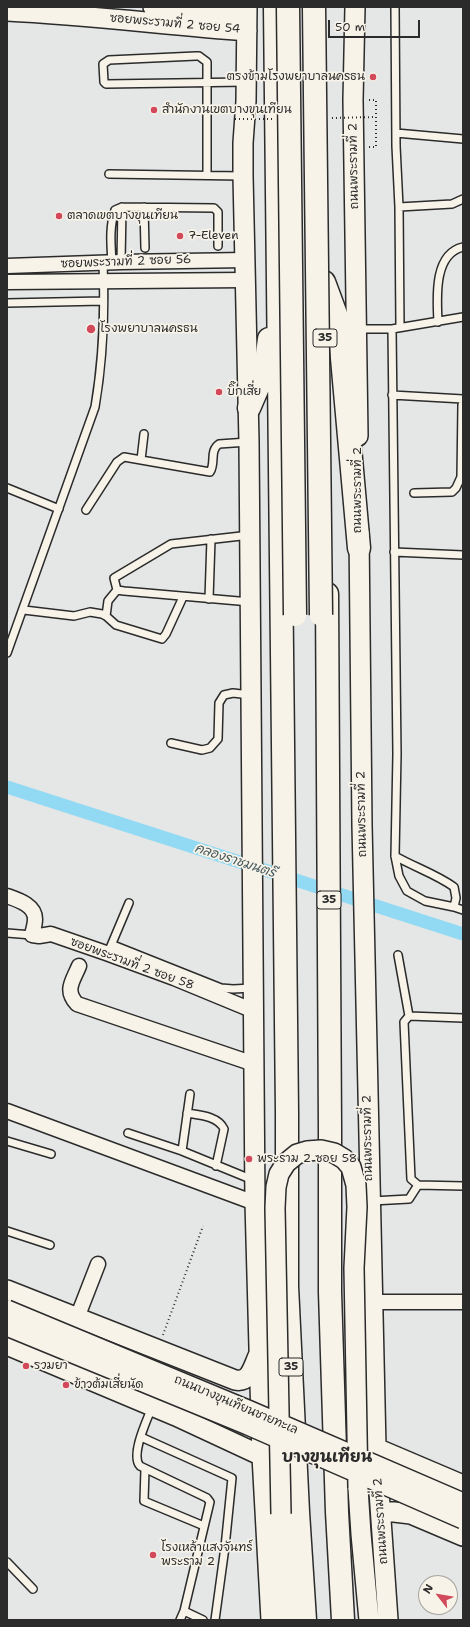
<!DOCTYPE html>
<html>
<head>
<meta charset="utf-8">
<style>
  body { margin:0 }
  #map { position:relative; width:470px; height:1627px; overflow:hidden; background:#e5e6e6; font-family:"Shantell Sans",sans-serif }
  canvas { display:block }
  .frame { position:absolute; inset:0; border:8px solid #2b2b2b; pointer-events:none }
  .north { position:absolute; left:418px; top:1575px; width:40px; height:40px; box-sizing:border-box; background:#f7f3e8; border:1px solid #a5a39c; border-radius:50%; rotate:301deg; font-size:11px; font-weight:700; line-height:16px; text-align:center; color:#2b2b2b }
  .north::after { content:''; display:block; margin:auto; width:14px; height:18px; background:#d1495b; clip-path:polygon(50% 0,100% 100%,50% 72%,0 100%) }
  .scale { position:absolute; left:328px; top:20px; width:92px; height:18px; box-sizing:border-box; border:2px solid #2b2b2b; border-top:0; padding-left:5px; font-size:12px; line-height:14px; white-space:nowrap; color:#2b2b2b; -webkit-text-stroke:3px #f7f3e8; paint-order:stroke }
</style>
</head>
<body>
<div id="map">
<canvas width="470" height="1627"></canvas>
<div class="frame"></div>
<div class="north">N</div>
<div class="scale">50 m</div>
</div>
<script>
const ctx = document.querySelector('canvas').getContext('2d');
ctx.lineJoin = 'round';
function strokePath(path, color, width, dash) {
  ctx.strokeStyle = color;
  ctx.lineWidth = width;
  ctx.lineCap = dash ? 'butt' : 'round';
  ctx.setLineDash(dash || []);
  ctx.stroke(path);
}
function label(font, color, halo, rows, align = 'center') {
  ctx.font = font + ' "Shantell Sans","Playpen Sans Thai",sans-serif';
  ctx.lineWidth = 3.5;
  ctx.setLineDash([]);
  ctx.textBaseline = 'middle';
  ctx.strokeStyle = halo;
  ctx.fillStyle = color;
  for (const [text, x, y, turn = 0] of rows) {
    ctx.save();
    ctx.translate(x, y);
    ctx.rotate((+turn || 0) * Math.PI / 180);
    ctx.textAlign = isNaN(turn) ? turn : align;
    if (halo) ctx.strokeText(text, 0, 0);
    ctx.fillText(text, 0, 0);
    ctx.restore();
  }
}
strokePath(new Path2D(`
  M7,787L463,934`), '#92daf4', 13);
const lane = new Path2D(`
  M395,7L396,146L399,207L400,327
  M396,133L463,139
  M109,174L242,176
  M207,175V62L199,56H196L109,60L103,64L104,82L106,84L246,82
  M144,207L145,248
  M399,207L452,204L463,199
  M121,262L122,207
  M112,263C111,245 109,227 115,210L122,207L214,208L218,212V246
  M7,303L103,301
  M438,322C437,299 433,254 463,247
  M357,329H392L463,317
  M392,329L397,754L395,856L399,876L407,891L425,901L454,907
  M392,395L463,399
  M141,460L144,434
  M7,488L59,509
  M414,493L452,492L456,488L461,477L462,405L463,401
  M86,510L117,462L124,457L210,472C216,463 209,451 219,444L248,442
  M250,535L171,544L114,578L117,590L124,591L250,602
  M394,552L463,555
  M209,599L211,539
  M24,610L74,616L90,612L102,614L106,616L116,625L162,639L166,634L183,597
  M106,616L108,601L117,590
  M7,653L95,407C103,360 105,311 103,263
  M171,743L202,750L210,748L218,739L219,703L224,695L233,693L250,695
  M395,856C414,867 436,874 454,887L456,898L454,907L463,910
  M7,933L32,935
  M113,945L221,988L233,989L252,988
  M110,948L129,903
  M398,955L409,1016
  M463,1018L409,1016L404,1022L411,1179L418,1185L463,1186
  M187,1113C199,1115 218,1116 224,1129L216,1166
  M128,1133L182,1151L253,1180
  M7,1141L51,1154
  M182,1151L190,1094
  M372,1201L409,1199L418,1185
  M7,1231L50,1245
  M152,1407C147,1420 130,1455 140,1466L207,1498L210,1502L184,1611L203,1620
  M141,1437L232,1478L225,1547L215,1620
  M145,1469L144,1501L204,1526
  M7,1562L33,1589
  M180,1620L184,1611`);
const street = new Path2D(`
  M7,266L121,262L245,260
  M7,282L245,280
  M7,896C18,900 35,905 35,919C35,925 33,930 32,935L39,936L51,934L106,953L174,978L254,1011
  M79,966C73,981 64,990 77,1004L254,1064
  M7,1111L255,1203
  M372,1302H463
  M77,1318L98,1264`);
const secondary = new Path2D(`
  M153,7L247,12
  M247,7L246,101L243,143V176L249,442L255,1203L262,1456L271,1620
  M355,7L353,100L358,436
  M7,11C87,15 167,25 247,31
  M359,532L362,825L376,1448L388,1620
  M7,1290L235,1380C250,1383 253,1367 258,1356
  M7,1345L176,1416L262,1456
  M376,1448L463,1485
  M358,1488L361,1534L369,1620
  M381,1512H394L411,1514L463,1536
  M281,1514L286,1620`);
const highway = new Path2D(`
  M275,7L287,1113V1286L298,1512L305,1620
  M324,282L337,317L341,347L359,548
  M249,408L259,385L266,362L269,339
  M327,594L330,1131V1292L337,1512L343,1620`);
strokePath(lane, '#2b2b2b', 10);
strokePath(street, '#2b2b2b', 17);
strokePath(secondary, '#2b2b2b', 22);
strokePath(highway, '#2b2b2b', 25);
strokePath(new Path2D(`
  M369,100H376V147H369
  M163,1335L203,1226`), '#2b2b2b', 2, [1, 3]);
strokePath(lane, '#f7f3e8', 7);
strokePath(street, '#f7f3e8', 14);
strokePath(secondary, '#f7f3e8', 19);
strokePath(highway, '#f7f3e8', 22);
const secondaryBridge = new Path2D(`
  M7,1310L250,1411L463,1503
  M7,1326L248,1425L463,1519
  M281,1514L275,1208L276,1187L279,1174L286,1163L297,1154L307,1151L321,1150L334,1153L344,1159L351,1167L356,1185L357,1207L354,1268L358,1488`);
const highwayBridge = new Path2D(`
  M288,7L295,615
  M314,7L321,615`);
strokePath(secondaryBridge, '#2b2b2b', 22, []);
strokePath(highwayBridge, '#2b2b2b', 25, []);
strokePath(new Path2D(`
  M332,118L376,117
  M235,119H273`), '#2b2b2b', 2, [1, 3]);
strokePath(secondaryBridge, '#f7f3e8', 19);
strokePath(highwayBridge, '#f7f3e8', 22);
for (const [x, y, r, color] of [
  [373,77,4,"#d1495b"],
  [154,110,4,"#d1495b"],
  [59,216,4,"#d1495b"],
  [180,236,4,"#d1495b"],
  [91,329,5,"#d1495b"],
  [219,392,4,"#d1495b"],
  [249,1159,4,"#d1495b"],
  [26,1366,4,"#d1495b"],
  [66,1385,4,"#d1495b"],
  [153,1555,4,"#d1495b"]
]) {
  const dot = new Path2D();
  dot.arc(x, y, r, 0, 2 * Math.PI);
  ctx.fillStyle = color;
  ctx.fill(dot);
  strokePath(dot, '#f7f3e8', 1.5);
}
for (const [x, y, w] of [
  [325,338,24],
  [329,900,24],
  [291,1367,24]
]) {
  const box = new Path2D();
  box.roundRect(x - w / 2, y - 9, w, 18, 3);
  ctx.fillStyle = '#f7f3e8';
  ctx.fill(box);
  strokePath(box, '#2b2b2b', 1);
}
label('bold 11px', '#2b2b2b', null, [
  ["35",325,338],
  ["35",329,900],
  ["35",291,1367]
]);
label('12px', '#2b2b2b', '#f7f3e8', [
  ["ซอยพระรามที่ 2 ซอย 54",175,24,5],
  ["ถนนพระรามที่ 2",354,166,-91],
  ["ซอยพระรามที่ 2 ซอย 56",126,262,-2],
  ["ถนนพระรามที่ 2",358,490,-90],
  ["ถนนพระรามที่ 2",362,814,-91],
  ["ซอยพระรามที่ 2 ซอย 58",132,964,20],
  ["ถนนพระรามที่ 2",368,1138,-91],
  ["ถนนบางขุนเทียนชายทะเล",236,1405,23],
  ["ถนนพระรามที่ 2",381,1521,-94]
]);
label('12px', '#2b2b2b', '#f7f3e8', [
  ["ตรงข้ามโรงพยาบาลนครธน",365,77,"right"],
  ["สำนักงานเขตบางขุนเทียน",162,110],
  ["ตลาดเขตบางขุนเทียน",67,216],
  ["7-Eleven",188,236],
  ["โรงพยาบาลนครธน",100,329],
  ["บิ๊กเสี่ย",227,392],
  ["พระราม 2 ซอย 58",257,1159],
  ["รวมยา",34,1366],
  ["ข้าวต้มเสี่ยนัด",74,1385],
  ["โรงเหล้าแสงจันทร์",161,1548],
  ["พระราม 2",161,1562]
], 'left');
label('italic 13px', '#45575d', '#f7f3e8', [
  ["คลองราชมนตรี",235,861,18]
]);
label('bold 16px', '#2b2b2b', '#f7f3e8', [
  ["บางขุนเทียน",327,1458]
]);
</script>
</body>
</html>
